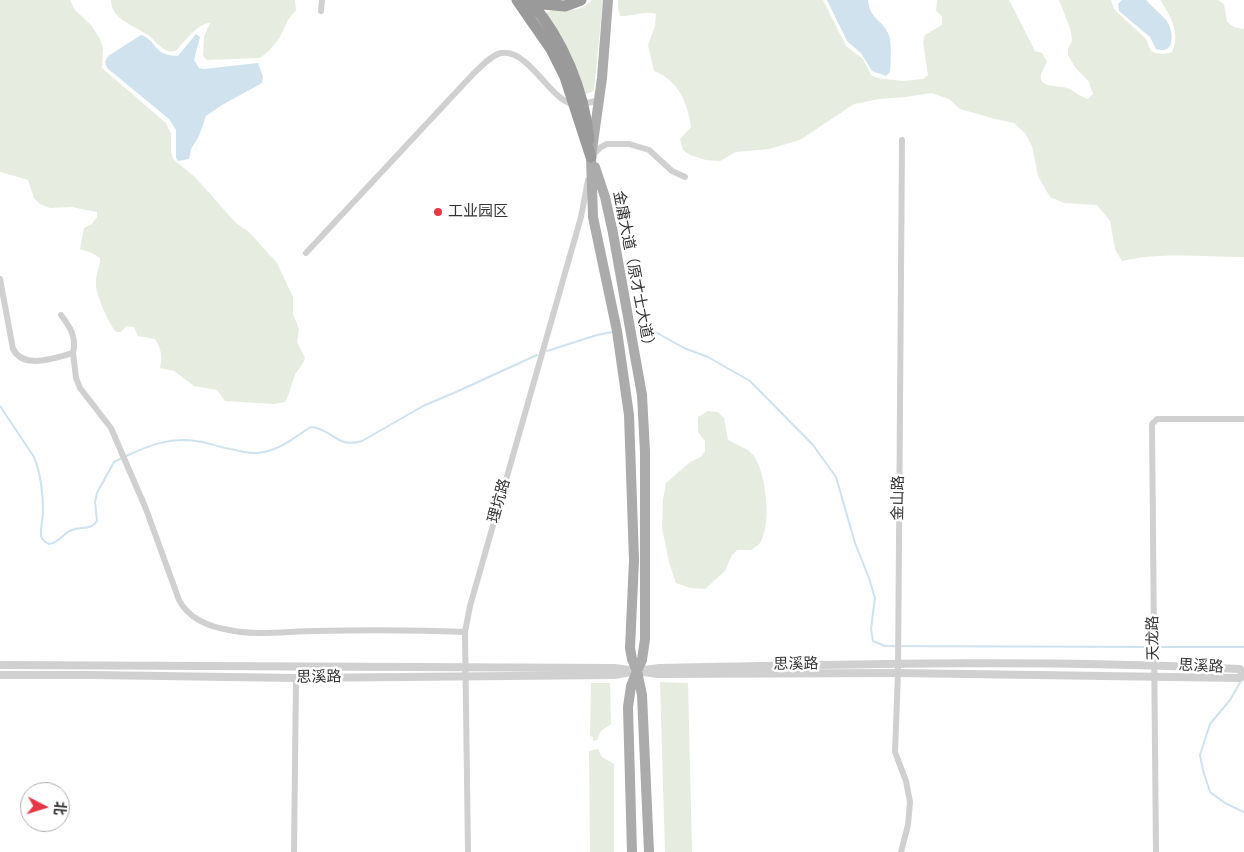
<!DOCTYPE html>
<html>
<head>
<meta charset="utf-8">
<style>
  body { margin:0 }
  #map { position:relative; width:1244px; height:852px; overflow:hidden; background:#fff; font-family:"Nunito Sans","Noto Sans SC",sans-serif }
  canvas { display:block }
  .north { position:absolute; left:20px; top:782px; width:50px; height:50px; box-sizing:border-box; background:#fff; border:1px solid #adadad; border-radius:50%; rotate:95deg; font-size:14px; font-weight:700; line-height:20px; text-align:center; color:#333 }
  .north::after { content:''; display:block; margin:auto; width:18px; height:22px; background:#e63946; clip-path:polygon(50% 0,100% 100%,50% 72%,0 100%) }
</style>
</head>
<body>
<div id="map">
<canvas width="1244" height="852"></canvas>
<div class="north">北</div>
</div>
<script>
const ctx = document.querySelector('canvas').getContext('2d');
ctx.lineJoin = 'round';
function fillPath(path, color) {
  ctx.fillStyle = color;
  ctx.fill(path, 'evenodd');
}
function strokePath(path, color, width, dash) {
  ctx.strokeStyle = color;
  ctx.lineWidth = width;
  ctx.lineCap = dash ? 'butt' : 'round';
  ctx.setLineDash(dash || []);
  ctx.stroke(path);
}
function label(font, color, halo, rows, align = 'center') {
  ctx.font = font + ' "Nunito Sans","Noto Sans SC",sans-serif';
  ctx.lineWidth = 5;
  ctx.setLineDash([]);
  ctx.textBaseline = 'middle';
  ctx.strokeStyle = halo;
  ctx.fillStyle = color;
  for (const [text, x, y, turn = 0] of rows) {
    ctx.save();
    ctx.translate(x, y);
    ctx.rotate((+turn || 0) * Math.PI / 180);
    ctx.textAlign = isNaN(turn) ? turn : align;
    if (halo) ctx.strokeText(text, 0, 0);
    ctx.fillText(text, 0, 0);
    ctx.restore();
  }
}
fillPath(new Path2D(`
  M0,0H70L75,10L91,25L100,39L103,48L102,68L166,123L171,134V151L173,159L195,177L236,223L249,232L277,263L293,297V314L299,329L297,342L305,358C303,365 298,369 295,375C291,385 290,393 285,402L274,404L225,401L217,390L194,386L174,371L160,368C163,357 161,348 155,339L138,336L134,327L126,326L121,332H116C109,324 94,292 96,281C96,273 100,266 100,258L92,253L80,249L84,228L92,224L97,217V212L72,207L50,208L40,204L34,198L28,180L0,172Z
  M111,0H295L296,10L288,20L280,37L270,50L260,58L207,60L203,56L204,37L210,23C199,22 183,43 176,51C161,54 157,40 146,34C133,25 111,19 111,0Z
  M592,0H603L594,90L592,92L585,94L546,13C560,5 577,17 592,0Z
  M618,0H823L846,46L863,59L871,75L877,78L902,81L923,79L928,75L923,42L925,35L942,25V16L936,11L937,0H1009L1035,51L1042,53L1047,62C1045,66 1043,69 1042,72C1035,89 1059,85 1067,88C1075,91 1080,97 1088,99L1093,94L1089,82L1075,67L1068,55V49L1072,41L1071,31L1059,0H1111L1114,9L1146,39L1151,51C1158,55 1165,54 1172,52C1181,33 1170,15 1160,0H1218L1224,4L1227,22L1234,27L1244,29V257C1203,257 1163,252 1122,261L1115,249L1110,221L1097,205L1064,203L1050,197L1038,176L1032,146L1025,133L1014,123L995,119L960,109L949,99L931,93L906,97L879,99L854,104L800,140L769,149L736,152L720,161L706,160L690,155L683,150L680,139L691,127C688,103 678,80 654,71L648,45L655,26L656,14C645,10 632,17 620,16L618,9Z
  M708,411L718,412L724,418L728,440C737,445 748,448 754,456C766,474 772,524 760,543C758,545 754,548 751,550H737L732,555L725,571L705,589L690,588L676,583L669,562L662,528L663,500L666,483L690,462L701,457L705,451V441L698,432V417Z
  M660,682L688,683L692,852H665Z
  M591,683H610L611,724L601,731L597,740L593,741V737L590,736Z
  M598,749L602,757L614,764V852H590L589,751Z`), '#e6ecdf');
fillPath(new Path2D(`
  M827,0H868C870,20 882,19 888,33C892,41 891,63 890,72L886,76L872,71L861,53L847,41Z
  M1122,0H1146C1152,7 1160,13 1166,20C1174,30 1176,56 1156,49L1150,37L1119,11L1118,4Z
  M196,34L200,37L194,60L199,68L204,69L258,63L263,77L262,83L222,105L206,116L199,136L191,149L189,159L178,161L176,158V130L169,119L107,68L105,62L108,56L141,35C157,40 153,56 178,56Z`), '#cfe2ee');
strokePath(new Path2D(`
  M641,328L652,330L684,348L708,357L750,381L813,445L836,477L855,543L869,578L875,598L871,629L873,641L885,646L1152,647
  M547,351L597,335L613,332
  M0,406L34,457C41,474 43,493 43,512C43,520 40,528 41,536C42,540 45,542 49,544C59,543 63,533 72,530C82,526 90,531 97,521L95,502L97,493L114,462L122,458
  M126,456C150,445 170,437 196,441C207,442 218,447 230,449C239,450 247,454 256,453C278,452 293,438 311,427C333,429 337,449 362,441L423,406L456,392L537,355
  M1156,647H1244
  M1241,681L1230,700L1210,724L1200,755L1203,770L1210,792L1225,803L1244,812`), '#cfe2ee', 2);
strokePath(new Path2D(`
  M321,11L322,0
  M592,156L601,147L607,144H629L649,150L672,171L685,177
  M306,253L474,73C481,67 492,54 502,53C529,50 549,98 572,104C580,106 591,102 599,100
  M0,279L13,349C24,370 54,358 73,353L76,378L80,388L111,428L146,509L179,600C188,618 209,627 229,630C256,636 289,631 316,631C366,630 415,630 465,632
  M61,315C70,327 77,337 73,353
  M294,852L296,678
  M468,852L465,632L470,606L581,217L588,180
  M901,852L908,825L910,802L906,781L895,752L898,673L902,140
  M1156,852L1152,424L1157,419H1244`), '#d0d0d0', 6);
strokePath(new Path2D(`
  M0,665L614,668L637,671L659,668C853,664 1047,659 1240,669L1243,676L1240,678L898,673L658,674L637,671L614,675L296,678L94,675H0`), '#d0d0d0', 8);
strokePath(new Path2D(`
  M608,0L602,78L591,157L593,217L617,331L629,415L634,560L630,648L632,659L637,671L631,686L628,707L632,852
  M595,167L605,197L613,233L642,395L645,452V639L642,660L637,671L642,695L649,852`), '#ababab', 10);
strokePath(new Path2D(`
  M517,0L551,49L565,77L591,157
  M529,0C563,39 584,90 589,140
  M531,3L565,6L581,0`), '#9a9a9a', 11);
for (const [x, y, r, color] of [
  [438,212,5,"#e63946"]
]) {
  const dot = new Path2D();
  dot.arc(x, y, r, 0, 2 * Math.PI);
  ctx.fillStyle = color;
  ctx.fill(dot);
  strokePath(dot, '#fff', 2);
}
label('15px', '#333', '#fff', [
  ["工业园区",448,212]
], 'left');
label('15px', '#333', '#fff', [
  ["金庸大道（原才士大道）",633,272,79],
  ["金山路",899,498,-89],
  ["理坑路",500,501,-74],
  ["天龙路",1154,638,-91],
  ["思溪路",796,665,-1],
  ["思溪路",1201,667,3],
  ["思溪路",319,678,-1]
]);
</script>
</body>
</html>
